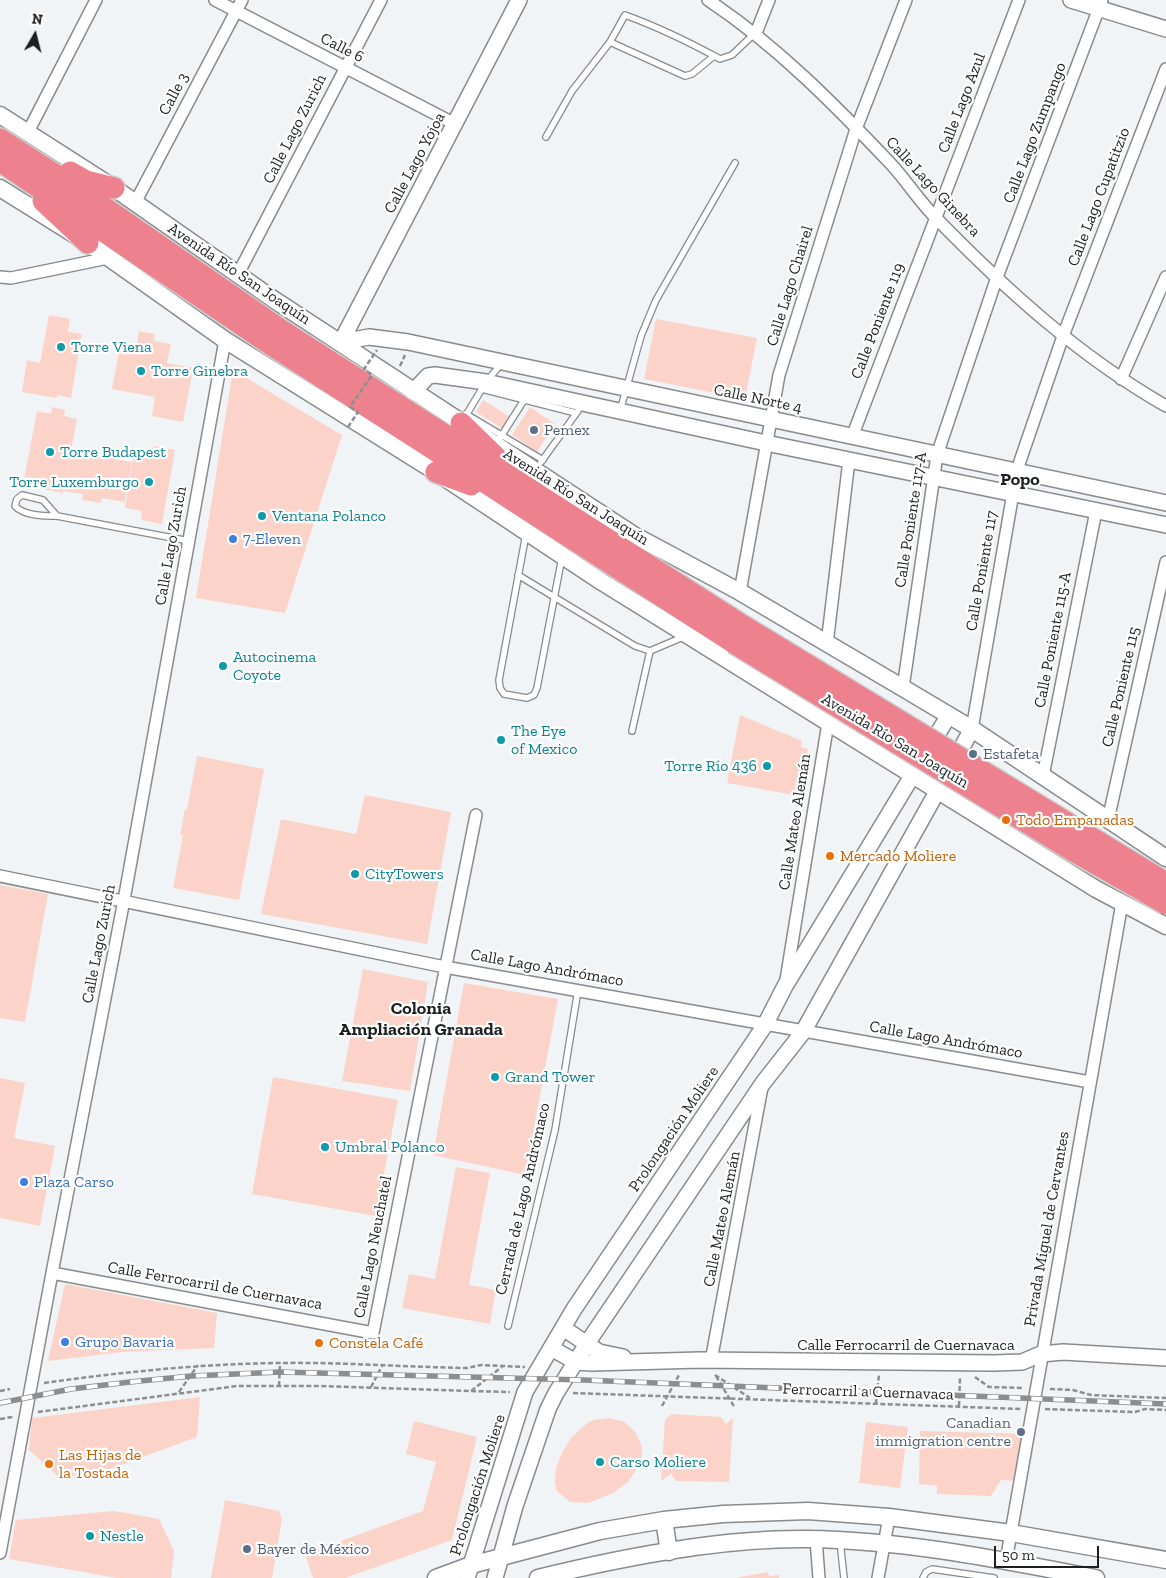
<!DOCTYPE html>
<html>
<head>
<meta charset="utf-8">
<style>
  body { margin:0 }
  #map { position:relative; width:1166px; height:1578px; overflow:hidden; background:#f1f4f7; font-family:"Zilla Slab",serif }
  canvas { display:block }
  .north { position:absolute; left:10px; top:10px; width:50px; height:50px; -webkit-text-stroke:4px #fff; paint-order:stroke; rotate:8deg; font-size:14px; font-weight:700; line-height:20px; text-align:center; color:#1d1e1f }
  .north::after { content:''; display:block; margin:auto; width:18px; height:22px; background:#1d1e1f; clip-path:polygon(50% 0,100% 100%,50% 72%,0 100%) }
  .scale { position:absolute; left:994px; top:1546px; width:105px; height:22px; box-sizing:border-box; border:2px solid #1d1e1f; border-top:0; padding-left:6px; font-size:15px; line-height:18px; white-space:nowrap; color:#1d1e1f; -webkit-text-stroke:4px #fff; paint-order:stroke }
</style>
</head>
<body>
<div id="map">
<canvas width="1166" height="1578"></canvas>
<div class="north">N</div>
<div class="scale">50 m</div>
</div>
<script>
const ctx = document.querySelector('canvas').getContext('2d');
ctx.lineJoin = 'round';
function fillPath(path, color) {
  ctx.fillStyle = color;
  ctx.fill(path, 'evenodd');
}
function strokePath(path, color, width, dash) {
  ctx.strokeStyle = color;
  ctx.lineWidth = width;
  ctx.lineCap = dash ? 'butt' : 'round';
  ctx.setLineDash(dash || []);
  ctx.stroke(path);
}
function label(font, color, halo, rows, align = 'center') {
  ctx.font = font + ' "Zilla Slab",serif';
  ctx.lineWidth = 4.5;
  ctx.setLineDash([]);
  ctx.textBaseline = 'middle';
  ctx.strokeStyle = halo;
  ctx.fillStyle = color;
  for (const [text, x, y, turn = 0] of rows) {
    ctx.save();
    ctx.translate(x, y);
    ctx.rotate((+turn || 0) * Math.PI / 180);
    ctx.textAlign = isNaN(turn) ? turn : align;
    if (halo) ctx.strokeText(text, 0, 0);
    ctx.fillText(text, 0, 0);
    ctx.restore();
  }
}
fillPath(new Path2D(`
  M49,315L70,319L68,332L82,334L71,398L57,395V398L22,392L27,360L40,363Z
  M656,319L757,338L745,399L644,379Z
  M139,331L155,334L154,341L171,344L167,363L193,368L183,422L152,416L155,397L112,389L119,351L135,354Z
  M233,370L342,435L285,613L196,598Z
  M483,400L509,416L502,428L476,412Z
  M52,407L65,410L64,416L77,419L63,493L23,485L37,411L51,414Z
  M530,407L555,424L537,452L512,435Z
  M154,446L175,450L162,524L141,520L142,511L125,508L134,453L153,456Z
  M71,451L132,462L125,502L102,498L101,503L82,500L83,494L64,491Z
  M740,715L802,741L801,747L808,749L800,796L727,783Z
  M197,756L264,769L239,900L173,888L183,835H180L185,809L187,810Z
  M365,795L451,812L427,944L261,914L281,819L356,834Z
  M0,885L48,894L25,1022L0,1018Z
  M363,969L428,982L410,1091L342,1081Z
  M464,983L558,999L525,1175L433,1155Z
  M273,1077L398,1100L376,1216L252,1194Z
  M0,1078L25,1083L14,1138L55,1146L40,1226L0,1218Z
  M456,1167L490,1173L469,1285L496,1290L490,1324L402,1308L409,1274L435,1279Z
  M65,1284L217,1313L214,1348L122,1352L48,1361Z
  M200,1397L197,1437L105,1471L60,1478L29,1450L32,1418Z
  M671,1414L721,1417L726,1424L733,1418L729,1482L676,1481L671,1474L661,1481L665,1420Z
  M609,1418L625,1422L636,1433L642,1447L641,1463L628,1482L613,1493L588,1503L570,1502L557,1491L555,1483L556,1468L562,1453L571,1438L585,1425L593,1420Z
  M414,1421L477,1437L452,1540L345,1578H313L305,1554L423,1511L436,1462L406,1454Z
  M866,1422L908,1427L900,1488L859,1483Z
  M920,1431L1026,1434L1019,1481L1001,1480L991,1496L937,1494V1486L919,1484Z
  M225,1500L279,1511L282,1519L272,1578H211Z
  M114,1511L159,1519L174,1551L171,1578H117L9,1559L16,1520Z
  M768,1572L769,1576L779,1575V1578H736Z`), '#fbd3c8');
const service = new Path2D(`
  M714,56L692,74L685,76L610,42L625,15C658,27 689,42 720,59L732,55L755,33
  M546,137L572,91L610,42
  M482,389L576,413
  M620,411L641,336L656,300L735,163
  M466,414L543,460
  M465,417L486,382L502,363
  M500,438L526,397
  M541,462L578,411
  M57,516L43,500L22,495L17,499L15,506C24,516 44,516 57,516L189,541
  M526,534L499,680L500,688L504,694L527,698L534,695L537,688L562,557
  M518,575L635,646L650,651L683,637
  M632,731L650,651
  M508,1326L555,1130L578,990
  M840,1541L844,1578
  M923,1578L926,1572L932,1569L994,1578`);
const minor = new Path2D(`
  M215,0L455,124
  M708,0C777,46 833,103 890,163C906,180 919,201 936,218C1005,289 1080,357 1166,406
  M756,33L769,0
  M28,132L96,0
  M135,203L242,0
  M238,274L381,0
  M0,277L11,278L108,258
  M1121,379L1166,277
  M852,437L1019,0
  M740,592L779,375L856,129L906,0
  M827,644L849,460
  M903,688L937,455L997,277L1102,0
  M972,729L1017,470L1063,336L1166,69
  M1043,776L1096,511
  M1108,820L1166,562
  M0,876L445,967L1090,1082
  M786,980L828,723
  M52,1273L373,1333L476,815
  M711,1361L762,1087
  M816,1539L819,1578
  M0,1553L52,1273L124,900L225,340
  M1006,1561L1122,903
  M878,1578L889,1517`);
const tertiary = new Path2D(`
  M1071,0L1166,29
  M341,342L369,337L408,342L1166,503
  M341,342L519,0
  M413,392L428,376L435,375L486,382L766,443L1166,525
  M563,1328L599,1352L623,1357
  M551,1348L576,1362L592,1363L700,1360L994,1363L1022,1362L1041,1354L1063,1352L1166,1358
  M467,1578L525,1392L574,1309L765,1025L785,986L949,715
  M495,1578L515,1506L548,1409L556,1393L594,1333L763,1083L803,1032L972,729`);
const secondary = new Path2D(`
  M0,115L114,188L273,299L632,534L740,592L903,688L972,729L1166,858
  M0,188L88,243L225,340L436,472L602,582L1096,889L1166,926
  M664,1520L669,1552
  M436,1578L471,1565L600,1531L664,1520L723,1514L808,1511L889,1517L1011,1533L1166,1560
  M538,1578C623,1557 720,1538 807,1539C904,1540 1001,1560 1096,1578`);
const motorway = new Path2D(`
  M0,139L79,190L278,328L745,627
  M0,161L273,346L734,643
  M70,172L86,181L114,188
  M43,201L88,243
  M461,423L496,457
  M436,472L471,485`);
strokePath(service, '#888a8d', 8);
strokePath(minor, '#888a8d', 14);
strokePath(tertiary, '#888a8d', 18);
strokePath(secondary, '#888a8d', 19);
strokePath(motorway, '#cdcece', 24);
strokePath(new Path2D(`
  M400,366L405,355
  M715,1375L750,1398
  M716,1376L735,1408
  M975,1377L989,1387L1024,1388
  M44,1383C122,1372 199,1364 278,1363C341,1362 404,1367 467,1368L481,1365L525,1367
  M279,1386L280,1363
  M371,1387L382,1366
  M1050,1389L1073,1390L1091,1395L1166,1398
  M0,1391L10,1389
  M471,1391L510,1392
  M179,1392L198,1365
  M573,1393L1022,1409
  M876,1403L879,1375
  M662,1406L679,1375
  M959,1406L960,1377
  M1045,1409L1135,1412L1145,1409L1166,1410
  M38,1412L237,1386H320L471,1391L503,1366
  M0,1419L13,1417`), '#8c8e90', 2.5, [5, 2.5]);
strokePath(service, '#fff', 5.5);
strokePath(minor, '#fff', 11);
strokePath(tertiary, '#fff', 15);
strokePath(secondary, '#fff', 16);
strokePath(motorway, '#ed818e', 21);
const rail = new Path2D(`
  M0,1403L71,1389L130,1382L191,1376L280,1372L583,1380L1166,1404`);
strokePath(rail, '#8b8e90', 5.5);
strokePath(rail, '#fff', 4, [11]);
const motorwayBridge = new Path2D(`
  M745,627L1166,883
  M734,643L1075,852L1166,904`);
strokePath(motorwayBridge, '#cdcece', 24, []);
strokePath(new Path2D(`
  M348,427L358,412L350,407L372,375L364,369L377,350`), '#8c8e90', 2.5, [5, 2.5]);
strokePath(motorwayBridge, '#ed818e', 21);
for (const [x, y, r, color] of [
  [61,347,5,"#0f9aa8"],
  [141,371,5,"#0f9aa8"],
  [534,430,5,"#5c6f8a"],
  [50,452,5,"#0f9aa8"],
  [149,482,5,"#0f9aa8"],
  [262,516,5,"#0f9aa8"],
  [233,539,5,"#3f7fe0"],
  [223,666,5,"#0f9aa8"],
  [501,740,5,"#0f9aa8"],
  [973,754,5,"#5c6f8a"],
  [767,766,5,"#0f9aa8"],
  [1006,820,5,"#e8710a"],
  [830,856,5,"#e8710a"],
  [355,874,5,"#0f9aa8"],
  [495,1077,5,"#0f9aa8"],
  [325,1147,5,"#0f9aa8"],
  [24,1182,5,"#3f7fe0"],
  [65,1342,5,"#3f7fe0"],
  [319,1343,5,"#e8710a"],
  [1021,1432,5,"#5c6f8a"],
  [600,1462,5,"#0f9aa8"],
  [49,1464,5,"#e8710a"],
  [90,1536,5,"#0f9aa8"],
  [247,1549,5,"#5c6f8a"]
]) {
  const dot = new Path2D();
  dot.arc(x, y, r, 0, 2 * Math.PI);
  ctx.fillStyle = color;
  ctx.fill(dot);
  strokePath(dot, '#fff', 2);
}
label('16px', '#1d1e1f', '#fff', [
  ["Calle 6",342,48,27],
  ["Calle 3",174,94,-62],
  ["Calle Lago Azul",962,103,-69],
  ["Calle Lago Zurich",295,129,-63],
  ["Calle Lago Zumpango",1035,133,-69],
  ["Calle Lago Yojoa",415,163,-62],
  ["Calle Lago Ginebra",933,187,47],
  ["Calle Lago Cupatitzio",1099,197,-69],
  ["Avenida Río San Joaquín",239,274,34],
  ["Calle Lago Chairel",790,286,-73],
  ["Calle Poniente 119",878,321,-69],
  ["Calle Norte 4",758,399,12],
  ["Avenida Río San Joaquín",576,497,32],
  ["Calle Poniente 117-A",911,520,-81],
  ["Calle Lago Zurich",171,546,-80],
  ["Calle Poniente 117",982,571,-80],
  ["Calle Poniente 115-A",1053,640,-79],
  ["Calle Poniente 115",1121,687,-77],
  ["Avenida Río San Joaquín",895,741,31],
  ["Calle Mateo Alemán",795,822,-81],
  ["Calle Lago Zurich",99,944,-79],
  ["Calle Lago Andrómaco",547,968,10],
  ["Calle Lago Andrómaco",946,1040,10],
  ["Prolongación Moliere",674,1129,-56],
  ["Cerrada de Lago Andrómaco",523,1199,-77],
  ["Calle Mateo Alemán",722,1219,-79],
  ["Privada Miguel de Cervantes",1047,1229,-80],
  ["Calle Lago Neuchatel",373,1247,-79],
  ["Calle Ferrocarril de Cuernavaca",215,1286,10],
  ["Calle Ferrocarril de Cuernavaca",906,1345],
  ["Ferrocarril a Cuernavaca",868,1392,2],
  ["Prolongación Moliere",478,1485,-72]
]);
label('16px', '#0d838f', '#fff', [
  ["Torre Viena",71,347],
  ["Torre Ginebra",151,371],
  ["Torre Budapest",60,452],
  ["Torre Luxemburgo",139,482,"right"],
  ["Ventana Polanco",272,516],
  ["Autocinema",233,657],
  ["Coyote",233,675],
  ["The Eye",511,731],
  ["of Mexico",511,749],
  ["Torre Río 436",757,766,"right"],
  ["CityTowers",365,874],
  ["Grand Tower",505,1077],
  ["Umbral Polanco",335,1147],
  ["Carso Moliere",610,1462],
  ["Nestle",100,1536]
], 'left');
label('16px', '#4e5e75', '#fff', [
  ["Pemex",544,430],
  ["Estafeta",983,754],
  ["Canadian",1011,1423,"right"],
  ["immigration centre",1011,1441,"right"],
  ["Bayer de México",257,1549]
], 'left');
label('16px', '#366cbe', '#fff', [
  ["7-Eleven",243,539],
  ["Plaza Carso",34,1182],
  ["Grupo Bavaria",75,1342]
], 'left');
label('16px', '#c56008', '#fff', [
  ["Todo Empanadas",1016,820],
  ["Mercado Moliere",840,856],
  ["Constela Café",329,1343],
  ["Las Hijas de",59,1455],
  ["la Tostada",59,1473]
], 'left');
label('bold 18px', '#1d1e1f', '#fff', [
  ["Popo",1020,480],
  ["Colonia",421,1009],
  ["Ampliación Granada",421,1030]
]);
</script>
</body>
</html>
